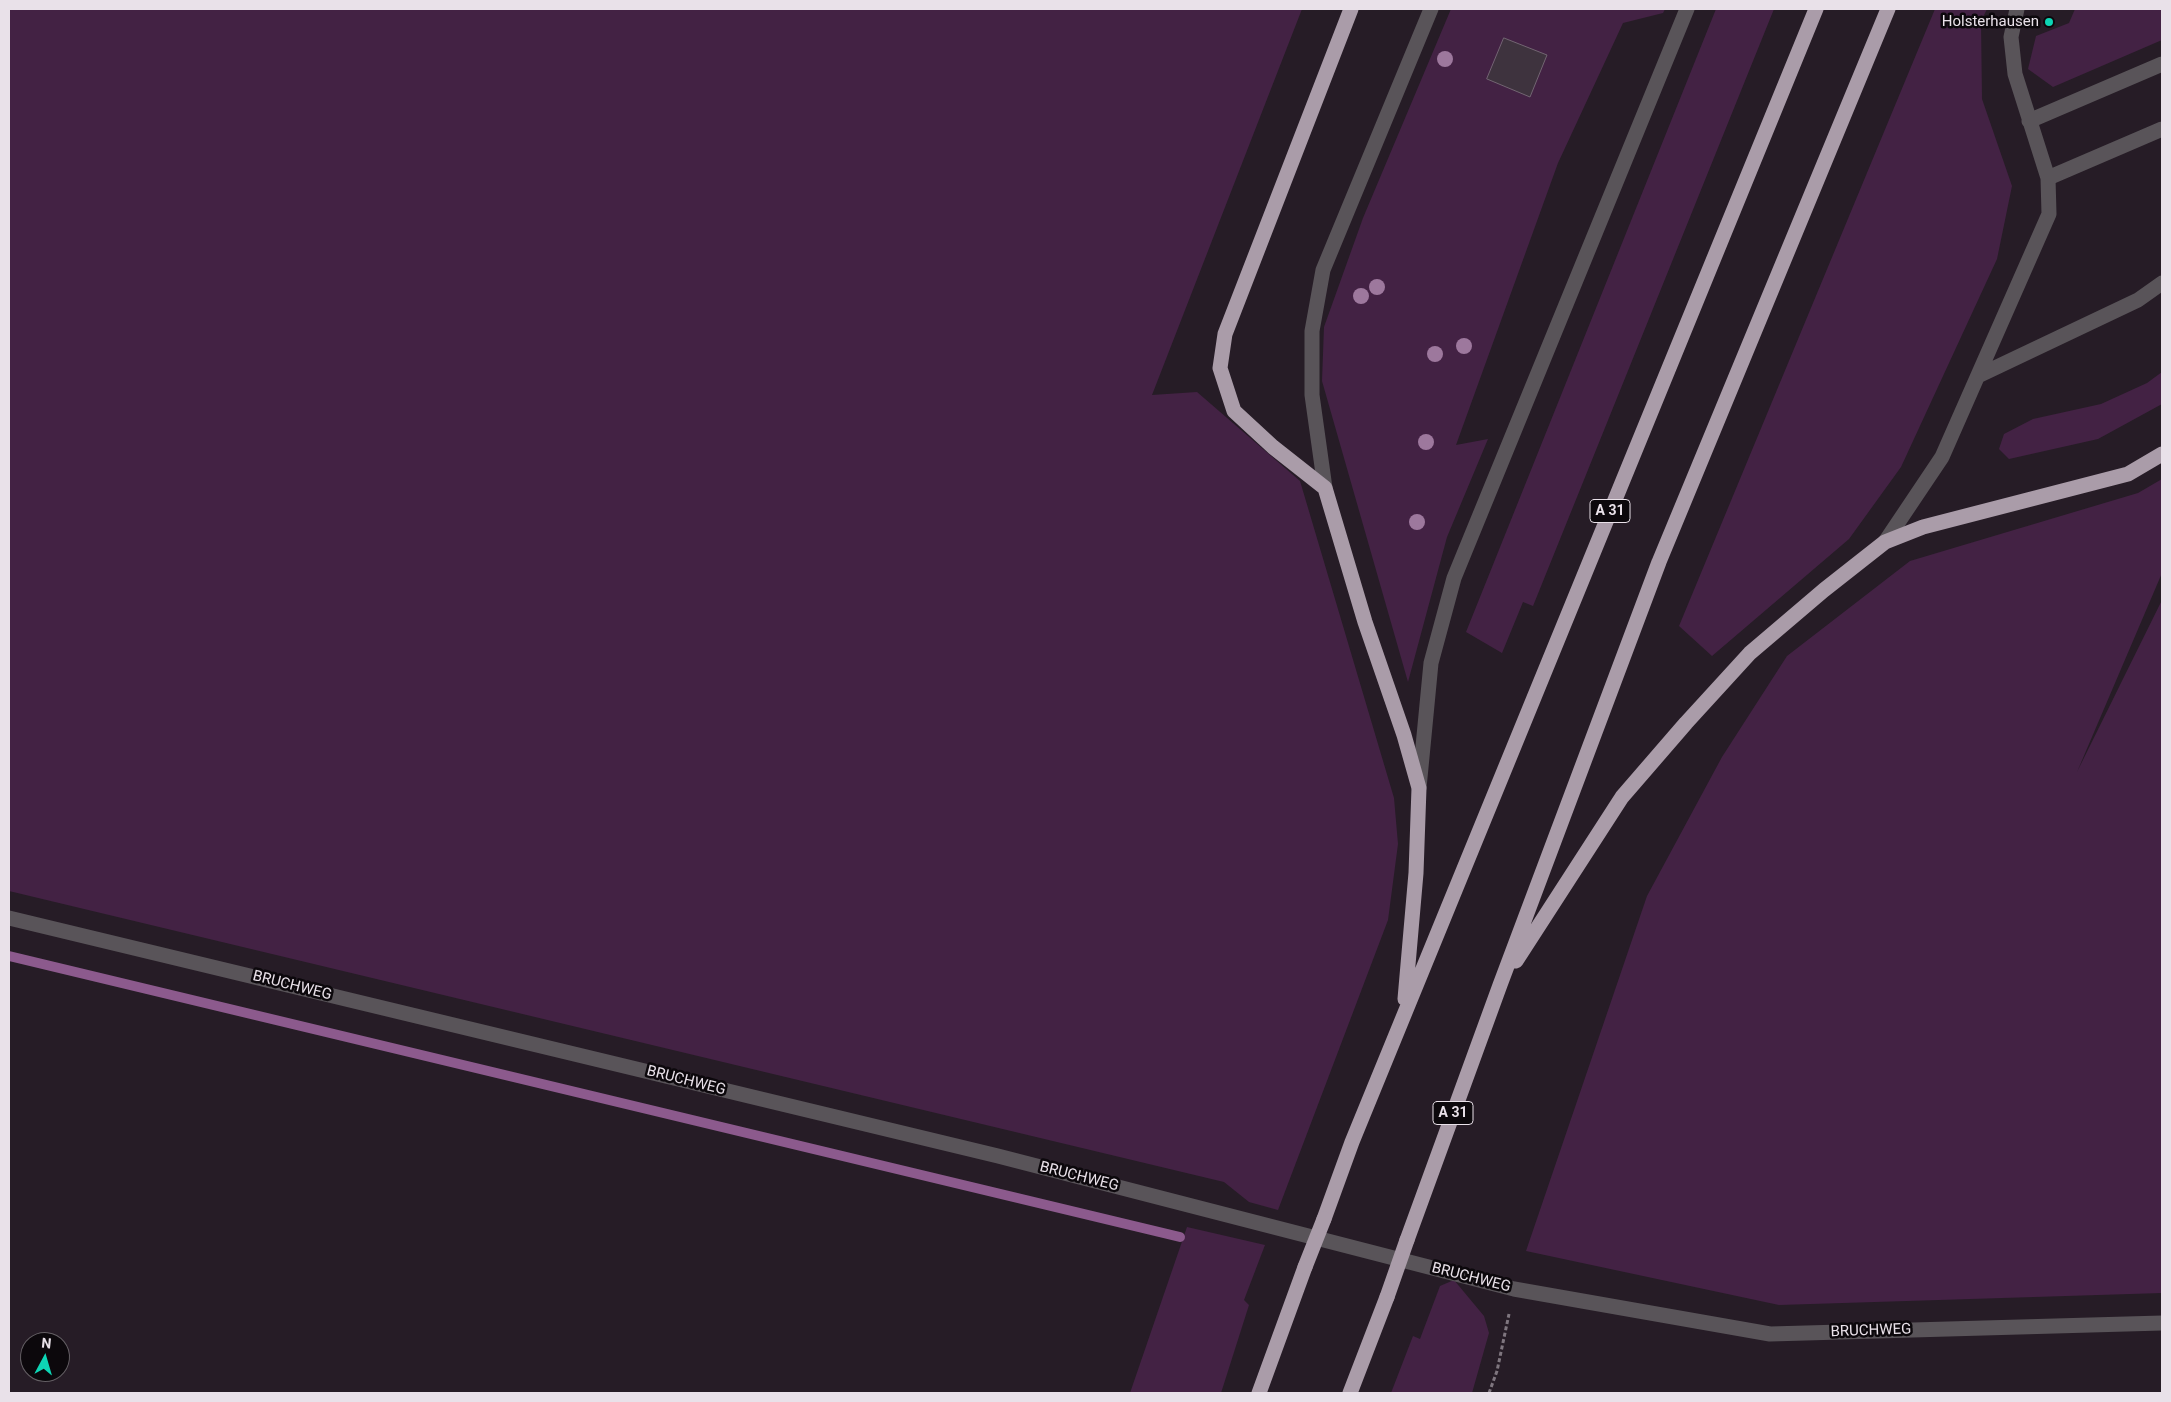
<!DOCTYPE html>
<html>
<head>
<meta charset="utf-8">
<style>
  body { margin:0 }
  #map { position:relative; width:2171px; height:1402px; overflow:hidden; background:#261c26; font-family:Roboto,sans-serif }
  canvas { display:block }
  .frame { position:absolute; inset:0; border:10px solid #e9e1e9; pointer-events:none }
  .north { position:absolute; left:20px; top:1332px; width:50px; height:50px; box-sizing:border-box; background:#0c080c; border:1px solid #645f64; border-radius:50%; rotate:6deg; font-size:14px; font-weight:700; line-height:20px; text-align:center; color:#e9e1e9 }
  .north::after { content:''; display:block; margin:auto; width:18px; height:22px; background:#0dd5b5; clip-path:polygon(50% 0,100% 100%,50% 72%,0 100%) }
</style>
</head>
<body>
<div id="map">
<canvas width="2171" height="1402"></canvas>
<div class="frame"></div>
<div class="north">N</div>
</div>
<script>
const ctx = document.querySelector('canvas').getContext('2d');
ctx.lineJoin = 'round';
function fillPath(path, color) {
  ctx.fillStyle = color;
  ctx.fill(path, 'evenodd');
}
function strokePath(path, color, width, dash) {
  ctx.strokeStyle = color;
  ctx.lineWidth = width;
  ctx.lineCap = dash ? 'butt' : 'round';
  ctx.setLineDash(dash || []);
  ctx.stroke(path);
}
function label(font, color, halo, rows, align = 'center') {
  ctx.font = font + ' Roboto,sans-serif';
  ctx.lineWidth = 5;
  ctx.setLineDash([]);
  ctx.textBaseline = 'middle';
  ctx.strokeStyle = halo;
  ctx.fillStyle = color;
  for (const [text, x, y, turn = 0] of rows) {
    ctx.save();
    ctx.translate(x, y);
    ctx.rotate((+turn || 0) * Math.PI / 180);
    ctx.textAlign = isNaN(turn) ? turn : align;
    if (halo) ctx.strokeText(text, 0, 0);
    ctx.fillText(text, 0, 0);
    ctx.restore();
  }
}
fillPath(new Path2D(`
  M9,9H1302L1152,395L1197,392L1300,481L1394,798L1398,844L1388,920L1278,1210L1249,1202L1224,1182L9,891Z
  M1451,9H1665L1663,13L1623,23L1558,163L1456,445L1488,439L1447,537L1408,682L1322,381L1324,327L1363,218Z
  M1716,9H1774L1533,606L1523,602L1502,653L1466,632Z
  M1935,9H1987L1981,21L1982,99L2012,186L1997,259L1901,467L1849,539L1712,656L1679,626Z
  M2075,9H2162V40L2053,87L2028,69L2036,36L2069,23Z
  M2162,372V404L2098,439L2009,459L1999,449L2004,434L2033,419L2101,404L2147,383Z
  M2162,479V573L2077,772L2162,600V1293L1779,1305L1526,1251L1647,896L1722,757L1787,656L1910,561L2138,493Z
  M1187,1227L1265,1245L1244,1300L1249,1305L1221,1393H1130Z
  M1454,1280L1484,1316L1489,1333L1472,1393H1391L1413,1336L1420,1339L1440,1286Z`), '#432244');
strokePath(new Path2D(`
  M9,956L1180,1237`), '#8c5a8d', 10);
const building = new Path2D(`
  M1504,38L1547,55L1530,97L1487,79Z`);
fillPath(building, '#3e333e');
strokePath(building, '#726572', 1);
strokePath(new Path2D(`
  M1489,1393L1497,1371L1509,1314`), '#7f767f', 3, [4, 2.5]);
strokePath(new Path2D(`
  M2029,121L2162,64
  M2048,178L2162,129
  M1980,375L2138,300L2162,283
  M1325,488L1312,395V331L1323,270L1431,9
  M1885,542L1942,457L2049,214L2048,178L2015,74L2011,37L2017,9
  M1419,788L1431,663L1454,578L1687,9`), '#595459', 15);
strokePath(new Path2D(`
  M9,918L998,1156L1514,1289L1770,1334L2162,1323`), '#595459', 15);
strokePath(new Path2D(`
  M1351,9L1225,334L1220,368L1234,411L1273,447L1325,488L1365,622L1404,735L1419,788L1416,873L1405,999
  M1516,961L1622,797L1686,723L1750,653L1824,590L1885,542L1923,527L2128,474L2162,454
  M1324,1219L1352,1142L1816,9
  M1407,1240L1500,985L1659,562L1888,9
  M1259,1393L1305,1267
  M1350,1393L1387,1297`), '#aa9ca9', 15);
strokePath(new Path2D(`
  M1305,1267L1324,1219
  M1387,1297L1407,1240`), '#aa9ca9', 15);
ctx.fillStyle = '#9d789d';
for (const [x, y] of [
  [1445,59],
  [1377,287],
  [1361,296],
  [1464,346],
  [1435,354],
  [1426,442],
  [1417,522]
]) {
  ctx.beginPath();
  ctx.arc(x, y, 8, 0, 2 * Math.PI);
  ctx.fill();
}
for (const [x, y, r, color] of [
  [2049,22,5,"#0dd5b5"]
]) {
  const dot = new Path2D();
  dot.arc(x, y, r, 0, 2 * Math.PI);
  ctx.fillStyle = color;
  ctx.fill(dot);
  strokePath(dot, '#0c080c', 2);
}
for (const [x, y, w] of [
  [1610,511,40],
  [1453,1113,40]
]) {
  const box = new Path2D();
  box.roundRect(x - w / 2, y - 11.5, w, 23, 4);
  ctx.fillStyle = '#0c080c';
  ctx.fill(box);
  strokePath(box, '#e9e1e9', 1);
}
label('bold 14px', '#e9e1e9', null, [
  ["A 31",1610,511],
  ["A 31",1453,1113]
]);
label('15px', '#e9e1e9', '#0c080c', [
  ["Holsterhausen",2039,22]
], 'right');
label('15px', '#e9e1e9', '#0c080c', [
  ["BRUCHWEG",292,986,14],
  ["BRUCHWEG",686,1081,14],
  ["BRUCHWEG",1079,1177,14],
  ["BRUCHWEG",1471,1278,14],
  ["BRUCHWEG",1871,1331,-2]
]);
</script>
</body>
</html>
